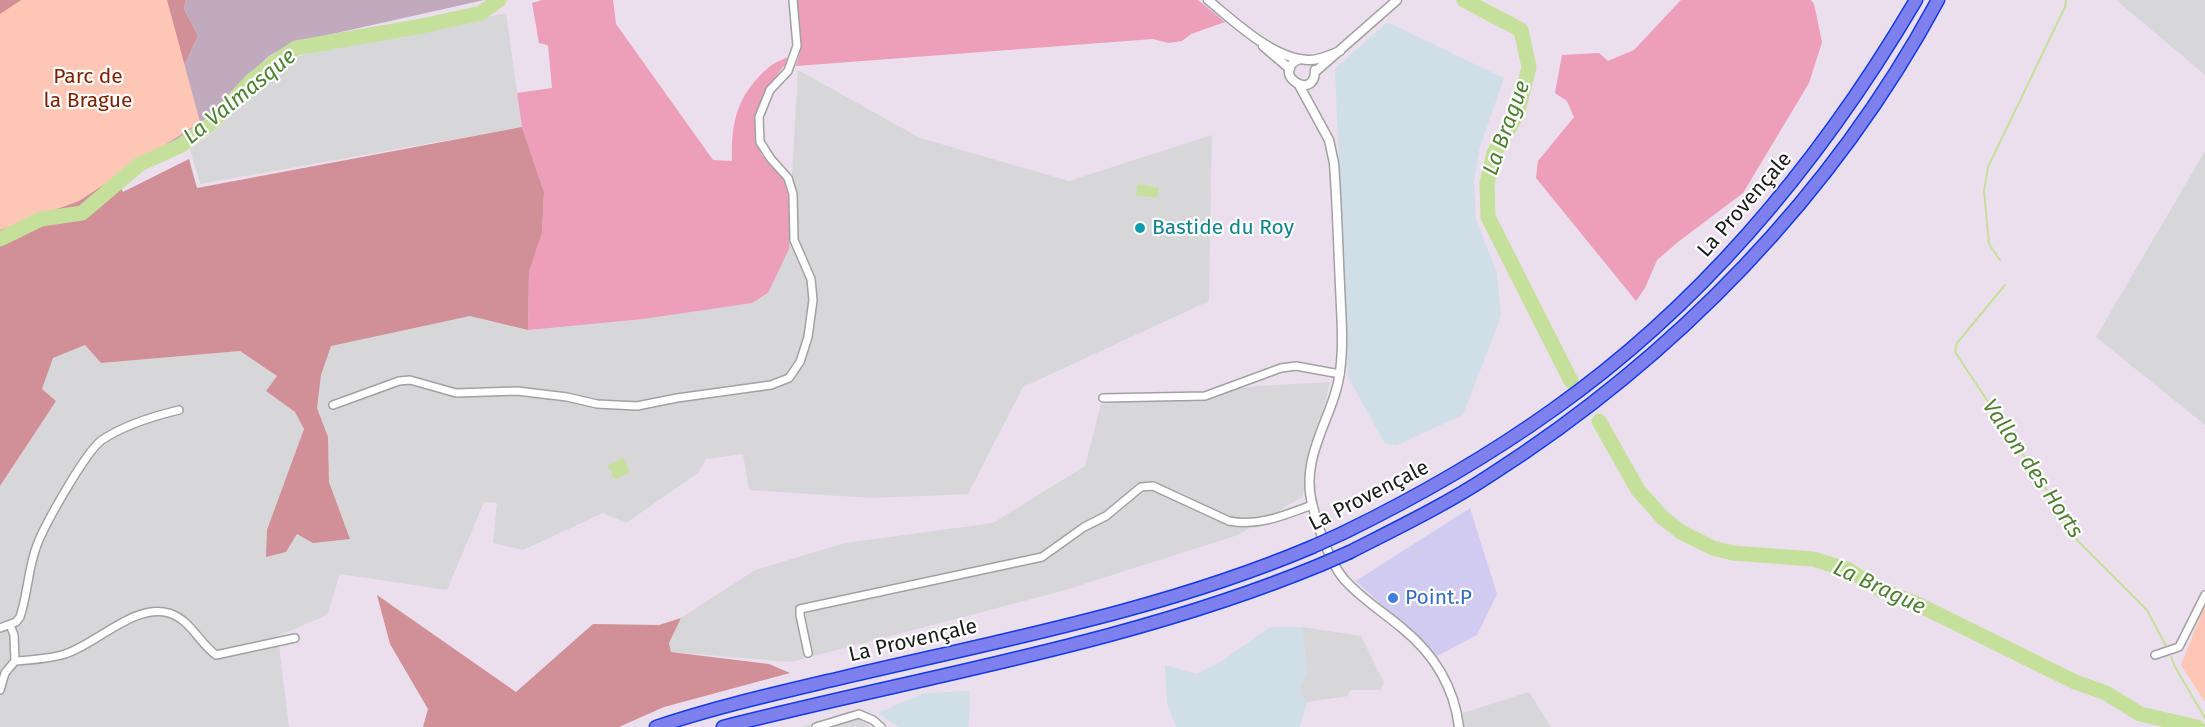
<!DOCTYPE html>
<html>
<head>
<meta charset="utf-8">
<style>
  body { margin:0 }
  canvas { display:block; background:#ebdeed }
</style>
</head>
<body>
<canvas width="2205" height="727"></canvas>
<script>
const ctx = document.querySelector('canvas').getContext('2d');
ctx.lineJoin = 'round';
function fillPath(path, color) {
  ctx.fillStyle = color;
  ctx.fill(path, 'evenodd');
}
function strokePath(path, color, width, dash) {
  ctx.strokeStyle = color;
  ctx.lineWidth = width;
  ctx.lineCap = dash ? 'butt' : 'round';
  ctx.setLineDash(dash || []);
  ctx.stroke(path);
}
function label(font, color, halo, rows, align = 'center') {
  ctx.font = font + ' "Fira Sans",sans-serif';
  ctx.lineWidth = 4.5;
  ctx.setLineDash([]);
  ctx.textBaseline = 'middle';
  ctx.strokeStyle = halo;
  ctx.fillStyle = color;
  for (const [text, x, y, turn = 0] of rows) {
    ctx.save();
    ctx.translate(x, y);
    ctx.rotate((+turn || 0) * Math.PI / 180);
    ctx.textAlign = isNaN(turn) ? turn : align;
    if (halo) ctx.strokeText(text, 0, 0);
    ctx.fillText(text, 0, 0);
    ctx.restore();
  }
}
fillPath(new Path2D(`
  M2116,0H2205V75L2135,16Z
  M506,13L522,127L200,184L190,149L213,133L272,73L297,57L326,48L426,31Z
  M798,70L920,138L1069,181L1212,135L1209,301L1023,387L968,494L872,498L749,490L743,454L706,459L698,473L626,523L603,513L523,550L493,543L497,503L484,502L447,590L340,574L327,615L278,636L289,727H0V486L56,401L42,389L53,358L85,345L101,363L240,351L277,376L266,391L295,412L304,429L268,530L266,556L286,552L297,534L349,539L329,481L328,437L317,408L321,375L331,345L470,316L528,330L752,303L768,293L790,212Z
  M2205,151V425L2096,337Z
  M1330,382L1302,497L1238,535L1062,591L791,662L671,652L669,643L681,618L755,570L845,543L993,523L1085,466L1101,404L1258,386Z
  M1302,627L1361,636L1384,683L1380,690H1350L1348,696L1307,702L1299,692L1307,670Z
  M1529,692L1551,727H1454L1453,716Z
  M849,711L871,727H801Z`), '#d7d7d9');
fillPath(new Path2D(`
  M1470,508L1497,594L1477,635L1437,656L1356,581Z`), '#d2cbf1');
fillPath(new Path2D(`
  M1387,22L1504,78L1480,147L1474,181L1476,219L1497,273L1501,316L1463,415L1397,445L1385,444L1348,377L1335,69Z
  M1270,627H1302L1307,670L1299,692L1307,702L1300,727H1176L1167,704L1165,665L1196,674L1219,663Z
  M970,691L969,727H898L878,713L923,693Z`), '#d0dfe7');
fillPath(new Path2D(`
  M186,0H484L292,43L269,56L248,76L209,119L179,141L137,160L198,36L184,9Z`), '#c2aabe');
fillPath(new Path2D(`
  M542,0H613L616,24L713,160L732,161C731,122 737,95 768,68C774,62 785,59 792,55L769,86L763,99L757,133L761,154L788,184L791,208L789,249L768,293L752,303L643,319L528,330L529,272L542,233L544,192L522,127L517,93L552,88L548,45L539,43L532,3Z
  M795,0H1198L1225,22L1191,34L1182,41L1168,43L1153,39L796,66L800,53Z
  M1681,0H1811L1814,4L1822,42L1809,83L1743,193L1678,242L1657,260L1645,288L1636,301L1536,178L1538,161L1574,117L1567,101L1555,93L1562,55L1599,53L1608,61L1634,50Z`), '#ed9eb9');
fillPath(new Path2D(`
  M0,0H186L184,9L198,36L174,86L97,145L123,192L189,159L197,188L522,127L544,192L542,233L529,272L528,330L470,316L331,346L321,375L317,408L328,437L329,482L350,539L313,543L297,534L286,552L266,557L267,530L304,429L295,412L266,391L277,376L240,351L101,363L85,345L53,358L42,389L56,401L0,486Z
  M377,595L516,692L593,624L659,625L681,618L669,643L671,652L769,664L790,673L664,707L619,727H423L428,709L390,644Z`), '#d18f98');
fillPath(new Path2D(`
  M21,0H167L200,122L79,201L0,230V14Z
  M2205,605V702L2181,665Z`), '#fec6b5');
fillPath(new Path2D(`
  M1138,184L1159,188L1157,198L1136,195Z
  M623,458L630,472L616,479L614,476L612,477V472L607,466Z
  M2163,716L2205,724V727H2176L2160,724Z`), '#c5e09a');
strokePath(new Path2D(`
  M2000,260L1989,244L1984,191L1988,167L2065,7L2066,0
  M2005,285L1957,343L1955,352L2048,492L2073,536L2147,610L2166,646
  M2171,657L2175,667L2205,718`), '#c5e09a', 2);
strokePath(new Path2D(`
  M1464,0L1521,30L1529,67L1517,115L1494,153L1487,183L1488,217L1571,381
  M0,239L41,219L82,213L140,164L180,146L212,123L251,81L275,62L296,48L422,26L481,13L499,0
  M1599,421L1638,490L1662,517L1681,532L1713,548L1733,553L1813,559L1849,570L1879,589L1915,603L2075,682L2106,693L2140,714L2197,727`), '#c5e09a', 15);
const minor = new Path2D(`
  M1103,398L1205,396L1281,368L1296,366L1340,374
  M333,405L399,381L410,380L456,393L517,391L567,397L597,404L637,406L677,398L771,385L789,378L800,362L808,337L813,300L811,279L794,240L793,194L788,178L771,159L760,142L759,117L770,90L788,71L797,46L793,0
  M0,628L16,622L20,617C28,593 28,568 37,545C45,524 86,451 102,440C124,425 154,416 179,410
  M808,653L800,615V609L1042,557L1084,527L1106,516L1141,487L1153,486L1229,521C1258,527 1285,515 1312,505
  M2155,655L2179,647L2205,595
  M15,661C31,660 49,659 65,654C97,644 134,603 169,613C191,620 199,643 216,655L295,638
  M0,690L5,673L15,661L14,635L10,625
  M816,727L859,714L873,720L881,727`);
const tertiary = new Path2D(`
  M1208,0C1234,21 1273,59 1308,60C1318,61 1330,55 1340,51
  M1263,46L1290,69
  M1300,59C1268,72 1315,104 1315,70
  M1315,72L1397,0
  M1299,85L1329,140L1334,163C1337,203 1338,244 1340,285C1341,314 1344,343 1340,371C1335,416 1298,456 1313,507C1318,528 1330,562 1343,578C1360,598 1382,611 1402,628C1434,654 1454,686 1459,727`);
const motorway = new Path2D(`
  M1343,533C1417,497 1487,457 1554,409C1705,302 1823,158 1916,0
  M1350,552C1397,528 1445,505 1489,476C1675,357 1833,195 1938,0
  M656,727C718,706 782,692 845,677C1003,640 1163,610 1312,547
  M723,727C923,676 1129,644 1320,565`);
strokePath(minor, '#a1a1a1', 10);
strokePath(tertiary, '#a1a1a1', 11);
strokePath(motorway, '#143be2', 15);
strokePath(minor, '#fff', 7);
strokePath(tertiary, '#fff', 8);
strokePath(motorway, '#7e81ed', 12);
const motorwayBridge = new Path2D(`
  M1312,547L1343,533
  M1320,565L1350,552`);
strokePath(motorwayBridge, '#143be2', 15, []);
strokePath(motorwayBridge, '#7e81ed', 12);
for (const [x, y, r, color] of [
  [1140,228,6,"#0f9aa8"],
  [1393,598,6,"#3f7fe0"]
]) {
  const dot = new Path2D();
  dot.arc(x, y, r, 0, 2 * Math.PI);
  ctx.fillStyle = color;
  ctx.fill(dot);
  strokePath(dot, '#fff', 2);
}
label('21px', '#7f2002', '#fff', [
  ["Parc de",88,77],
  ["la Brague",88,101]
]);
label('21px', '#1a1a1a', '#fff', [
  ["La Provençale",1745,205,-49],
  ["La Provençale",1369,496,-27],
  ["La Provençale",913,641,-13]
]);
label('21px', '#0d838f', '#fff', [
  ["Bastide du Roy",1152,228]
], 'left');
label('21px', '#366cbe', '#fff', [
  ["Point.P",1405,598]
], 'left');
label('italic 22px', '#4d8132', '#fff', [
  ["La Valmasque",240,97,-39],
  ["La Brague",1507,128,-70],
  ["Vallon des Horts",2032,469,56],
  ["La Brague",1879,588,25]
]);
</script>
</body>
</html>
